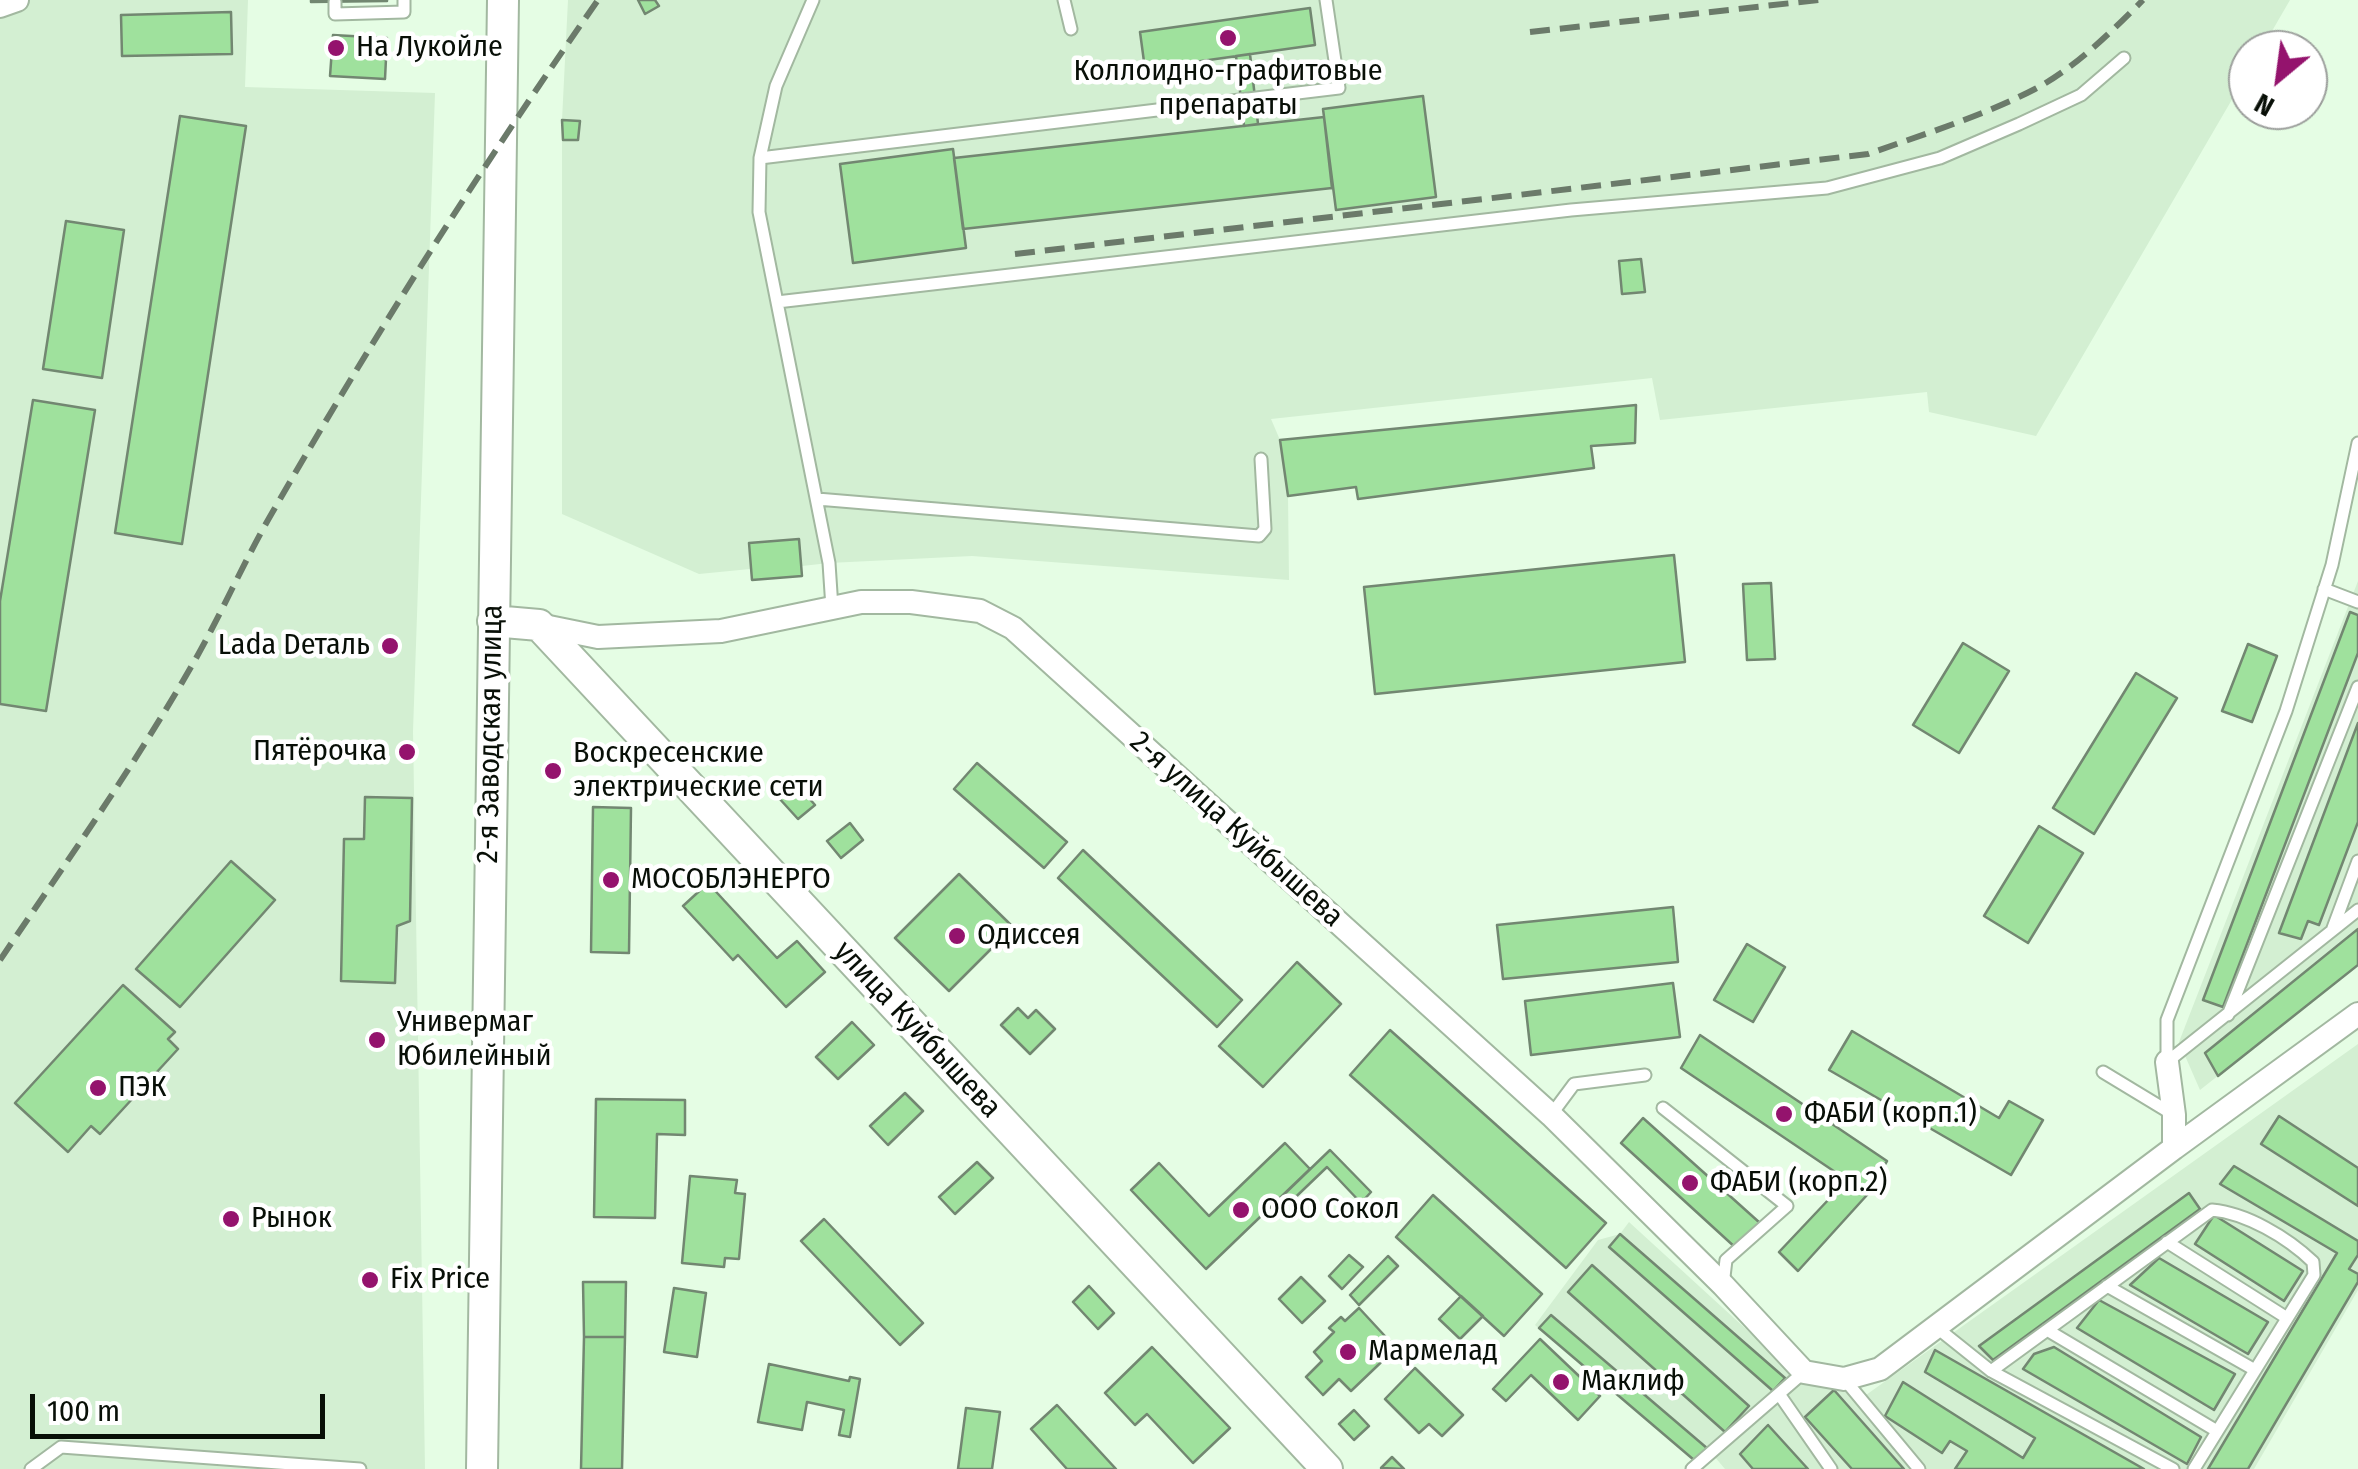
<!DOCTYPE html>
<html>
<head>
<meta charset="utf-8">
<style>
  body { margin:0 }
  #map { position:relative; width:2358px; height:1469px; overflow:hidden; background:#e5fde4; font-family:"Fira Sans Condensed",sans-serif }
  canvas { display:block }
  .north { position:absolute; left:2228px; top:30px; width:100px; height:100px; box-sizing:border-box; background:#fff; border:2px solid #9c9f9c; border-radius:50%; rotate:209deg; font-size:28px; font-weight:700; line-height:40px; text-align:center; color:#080f07 }
  .north::after { content:''; display:block; margin:auto; width:35px; height:45px; background:#94136d; clip-path:polygon(50% 0,100% 100%,50% 72%,0 100%) }
  .scale { position:absolute; left:30px; top:1394px; width:295px; height:45px; box-sizing:border-box; border:5px solid #080f07; border-top:0; padding-left:12px; font-size:30px; line-height:35px; white-space:nowrap; color:#080f07; -webkit-text-stroke:8px #fff; paint-order:stroke }
</style>
</head>
<body>
<div id="map">
<canvas width="2358" height="1469"></canvas>
<div class="north">N</div>
<div class="scale">100 m</div>
</div>
<script>
const ctx = document.querySelector('canvas').getContext('2d');
ctx.lineJoin = 'round';
function fillPath(path, color) {
  ctx.fillStyle = color;
  ctx.fill(path, 'evenodd');
}
function strokePath(path, color, width, dash) {
  ctx.strokeStyle = color;
  ctx.lineWidth = width;
  ctx.lineCap = dash ? 'butt' : 'round';
  ctx.setLineDash(dash || []);
  ctx.stroke(path);
}
function label(font, color, halo, rows, align = 'center') {
  ctx.font = font + ' "Fira Sans Condensed",sans-serif';
  ctx.lineWidth = 9;
  ctx.setLineDash([]);
  ctx.textBaseline = 'middle';
  ctx.strokeStyle = halo;
  ctx.fillStyle = color;
  for (const [text, x, y, turn = 0] of rows) {
    ctx.save();
    ctx.translate(x, y);
    ctx.rotate((+turn || 0) * Math.PI / 180);
    ctx.textAlign = isNaN(turn) ? turn : align;
    if (halo) ctx.strokeText(text, 0, 0);
    ctx.fillText(text, 0, 0);
    ctx.restore();
  }
}
fillPath(new Path2D(`
  M0,0H248L245,87L435,93L413,731L425,1469H0Z
  M568,0H2290L2261,50H2248V72L2036,436L1929,412L1927,392L1660,420L1652,378L1271,419L1280,440L1288,496L1289,580L972,556L829,563L802,566V576L752,580L750,569L699,574L562,514V120Z
  M2358,581V965L2200,1090L2179,1042Z
  M2358,1044V1290L2254,1469H1725L1708,1449L1694,1460L1535,1325L1598,1240L1620,1234L1629,1222L1805,1383L1866,1395Z`), '#d3efd2');
const building = new Path2D(`
  M311,0H387V1L311,2Z
  M638,0H655L659,6L645,14Z
  M1310,8L1315,45L1145,69L1140,32Z
  M231,12L232,54L122,56L121,15Z
  M333,35L387,38L385,79L330,76Z
  M1250,54L1258,124L1244,126L1236,56Z
  M1423,96L1436,197L1336,210L1323,109Z
  M180,116L246,126L182,544L115,533Z
  M1324,117L1332,188L963,229L954,158Z
  M562,120L580,121L578,140H563Z
  M953,149L966,248L853,263L840,164Z
  M66,221L124,230L102,378L43,369Z
  M1641,259L1645,292L1622,294L1619,261Z
  M33,400L95,410L46,711L0,704V601Z
  M1636,405L1635,443L1591,446L1594,468L1358,499L1356,487L1288,496L1280,440Z
  M799,539L802,576L752,580L749,543Z
  M1674,555L1685,662L1375,694L1364,587Z
  M1771,583L1775,659L1747,660L1743,584Z
  M2350,612L2358,615V653L2223,1007L2203,1000Z
  M1963,643L2009,671L1959,753L1913,725Z
  M2248,644L2277,656L2252,722L2222,711Z
  M2136,673L2177,698L2094,834L2053,808Z
  M2358,723V822L2319,925L2308,921L2301,939L2279,933Z
  M977,763L1067,842L1044,868L954,789Z
  M795,782L815,805L798,819L778,797Z
  M365,797L412,798L410,921L397,926L395,983L341,981L344,839H364Z
  M593,807L631,808L629,953L591,952Z
  M850,823L863,840L841,858L827,841Z
  M2039,826L2083,853L2028,943L1984,916Z
  M1083,850L1242,1000L1217,1027L1058,878Z
  M231,861L275,900L180,1007L136,969Z
  M959,874L1013,927L949,991L895,938Z
  M708,883L777,958L797,941L825,972L786,1007L738,955L733,960L683,906Z
  M1673,907L1678,962L1503,979L1497,925Z
  M2358,929V965L2218,1076L2205,1053Z
  M1747,944L1785,967L1753,1022L1714,1000Z
  M1297,962L1341,1004L1263,1087L1219,1046Z
  M1673,983L1680,1037L1531,1055L1525,1001Z
  M123,985L175,1032L168,1039L178,1049L100,1134L91,1126L68,1152L15,1103Z
  M1018,1008L1028,1018L1036,1010L1055,1029L1030,1054L1001,1025Z
  M852,1022L874,1045L838,1079L816,1057Z
  M1390,1030L1606,1223L1566,1268L1350,1075Z
  M1852,1031L1999,1118L2009,1101L2043,1120L2011,1175L1829,1070Z
  M1700,1035L1887,1161L1867,1195L1798,1271L1779,1252L1847,1180L1681,1068Z
  M905,1093L923,1111L888,1145L870,1126Z
  M596,1099L685,1100V1135L657,1134L655,1218L594,1217Z
  M2279,1116L2358,1168V1206L2261,1144Z
  M1643,1118L1760,1223L1737,1249L1621,1143Z
  M1285,1143L1310,1169L1206,1269L1131,1190L1159,1163L1209,1216Z
  M1330,1150L1371,1192L1361,1203L1327,1167L1280,1212L1273,1205Z
  M977,1162L993,1178L955,1214L939,1197Z
  M2234,1166L2358,1241V1255L2349,1269L2358,1274V1282L2248,1469H2208L2337,1253L2220,1184Z
  M690,1176L737,1180L735,1193L745,1194L739,1259L725,1258L724,1267L682,1263Z
  M2189,1193L2200,1209L1993,1360L1979,1346Z
  M1433,1195L1542,1294L1504,1336L1396,1237Z
  M2214,1215L2303,1271L2284,1301L2195,1244Z
  M824,1219L923,1323L900,1345L801,1241Z
  M1620,1234L1785,1378L1773,1391L1609,1247Z
  M1349,1255L1363,1267L1342,1289L1329,1276Z
  M1388,1256L1398,1266L1359,1305L1350,1295Z
  M2159,1258L2268,1322L2248,1354L2130,1285Z
  M1592,1265L1749,1406L1725,1432L1568,1292Z
  M1301,1277L1325,1301L1302,1323L1279,1299Z
  M583,1282H626L625,1337H584Z
  M1089,1286L1114,1313L1098,1329L1073,1302Z
  M674,1288L706,1293L697,1357L664,1352Z
  M1461,1296L1483,1316L1460,1339L1439,1319Z
  M2099,1300L2235,1374L2214,1410L2077,1328Z
  M1359,1308L1396,1348L1351,1391L1339,1379L1323,1395L1306,1377L1322,1361L1314,1352L1334,1332L1329,1328L1341,1317L1345,1321Z
  M1551,1315L1708,1449L1694,1460L1539,1328Z
  M584,1337H625L622,1469H581Z
  M1540,1339L1600,1396L1578,1420L1531,1375L1506,1401L1493,1389Z
  M1152,1347L1230,1428L1193,1463L1147,1414L1135,1425L1105,1393Z
  M2054,1347L2201,1437L2187,1464L2023,1369L2034,1354Z
  M1935,1350L2144,1469H1955L1967,1451L1950,1441L1942,1453L1885,1416L1903,1382L2023,1458L2035,1438L1925,1372Z
  M769,1364L849,1381L850,1377L860,1379L850,1437L839,1435L844,1410L807,1402L802,1430L758,1422Z
  M1415,1368L1463,1415L1442,1436L1429,1424L1419,1433L1385,1399Z
  M1834,1390L1904,1469H1852L1805,1417Z
  M1057,1405L1116,1469H1067L1031,1429Z
  M966,1408L1000,1412L992,1469H958Z
  M1354,1410L1369,1426L1354,1440L1339,1424Z
  M1768,1425L1808,1469H1753L1740,1454Z
  M1392,1457L1404,1469L1381,1468Z`);
fillPath(building, '#9fe19d');
strokePath(building, '#728771', 2.5);
const service = new Path2D(`
  M813,0L776,86L760,158L759,212L829,563L832,608
  M1064,0L1071,29
  M335,2V14L404,12V0
  M760,158L1339,88L1326,0
  M777,302L1571,210L1827,188L1940,158L2019,124L2081,95L2124,58
  M817,499L1259,536L1265,529L1261,459
  M2324,589L2358,602
  M2333,928L2358,861
  M2228,1015L2358,687
  M2167,1062V1020L2286,711L2332,565L2358,443
  M2167,1062L2358,910
  M2103,1072L2174,1115
  M1663,1108L1787,1206L1726,1260L1723,1285
  M1551,1115L1574,1084L1645,1075
  M2167,1242L2287,1318
  M2107,1286L2255,1370
  M1936,1327L1991,1371L2173,1469
  M2047,1330L2217,1431
  M1991,1371L2212,1210C2246,1213 2287,1237 2313,1262L2314,1275L2194,1469
  M1845,1380L1919,1469
  M1779,1394L1831,1469
  M31,1469L61,1447L360,1469
  M1692,1469L1804,1372`);
const minor = new Path2D(`
  M0,6L17,0
  M539,625L598,637L721,631L861,602H911L980,611L1013,628L1551,1115L1723,1285L1804,1372L1844,1379L1880,1369L2174,1148V1115L2167,1062
  M2174,1148L2358,1014`);
const tertiary = new Path2D(`
  M493,621L539,625L1327,1469
  M482,1469L503,0`);
strokePath(service, '#a2b8a0', 15);
strokePath(minor, '#a2b8a0', 26);
strokePath(tertiary, '#a2b8a0', 34);
strokePath(service, '#fff', 11);
strokePath(minor, '#fff', 22);
strokePath(tertiary, '#fff', 30);
strokePath(new Path2D(`
  M1530,32L1819,0
  M1015,254L1868,154C1924,134 1983,116 2035,89C2075,68 2111,32 2143,0
  M0,960C65,864 133,768 191,667C220,617 243,563 272,513C373,337 482,166 598,0`), '#6b7a6a', 6, [20, 10]);
for (const [x, y, r, color] of [
  [1228,38,10,"#94136d"],
  [336,48,10,"#94136d"],
  [390,646,10,"#94136d"],
  [407,752,10,"#94136d"],
  [553,771,10,"#94136d"],
  [611,880,10,"#94136d"],
  [957,936,10,"#94136d"],
  [377,1040,10,"#94136d"],
  [98,1088,10,"#94136d"],
  [1784,1114,10,"#94136d"],
  [1690,1183,10,"#94136d"],
  [1241,1210,10,"#94136d"],
  [231,1219,10,"#94136d"],
  [370,1280,10,"#94136d"],
  [1348,1352,10,"#94136d"],
  [1561,1382,10,"#94136d"]
]) {
  const dot = new Path2D();
  dot.arc(x, y, r, 0, 2 * Math.PI);
  ctx.fillStyle = color;
  ctx.fill(dot);
  strokePath(dot, '#fff', 4);
}
label('30px', '#080f07', '#fff', [
  ["На Лукойле",356,48],
  ["Коллоидно-графитовые",1228,72,"center"],
  ["препараты",1228,106,"center"],
  ["Lada Dеталь",370,646,"right"],
  ["Пятёрочка",387,752,"right"],
  ["Воскресенские",573,754],
  ["электрические сети",573,788],
  ["МОСОБЛЭНЕРГО",631,880],
  ["Одиссея",977,936],
  ["Универмаг",397,1023],
  ["Юбилейный",397,1057],
  ["ПЭК",118,1088],
  ["ФАБИ (корп.1)",1804,1114],
  ["ФАБИ (корп.2)",1710,1183],
  ["ООО Сокол",1261,1210],
  ["Рынок",251,1219],
  ["Fix Price",390,1280],
  ["Мармелад",1368,1352],
  ["Маклиф",1581,1382]
], 'left');
label('30px', '#080f07', '#fff', [
  ["2-я Заводская улица",491,734,-89],
  ["2-я улица Куйбышева",1236,830,42],
  ["улица Куйбышева",917,1030,47]
]);
</script>
</body>
</html>
